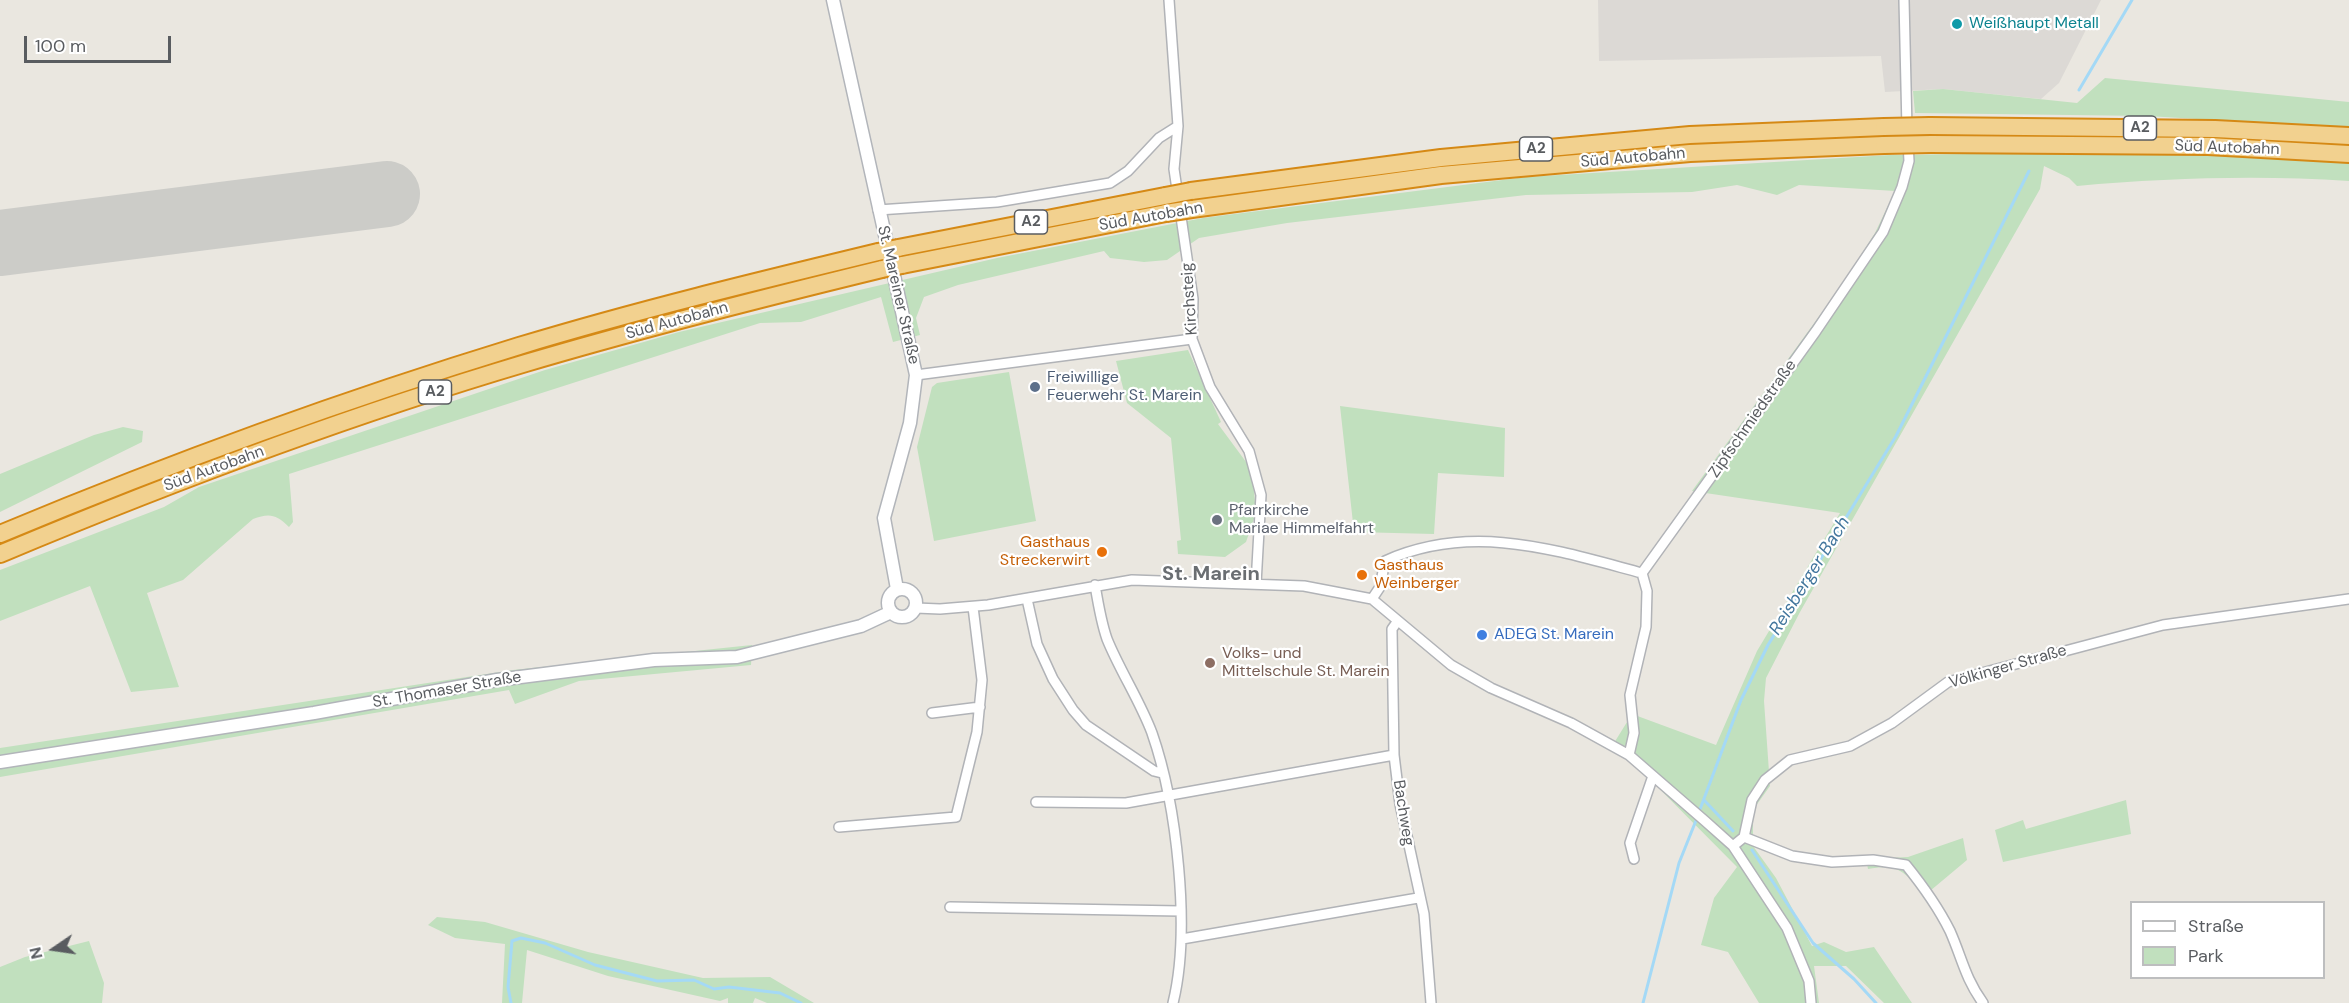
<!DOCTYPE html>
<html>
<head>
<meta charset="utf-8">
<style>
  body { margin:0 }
  #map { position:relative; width:2349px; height:1003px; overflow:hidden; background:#eae7e0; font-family:"DM Sans",sans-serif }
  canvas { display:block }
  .legend { position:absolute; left:2130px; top:901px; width:195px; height:78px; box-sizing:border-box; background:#fff; border:2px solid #bdbebf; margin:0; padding:8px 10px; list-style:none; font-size:18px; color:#595c60 }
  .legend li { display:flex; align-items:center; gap:12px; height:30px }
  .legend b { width:30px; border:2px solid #bdbebf }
  .north { position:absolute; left:24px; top:919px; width:60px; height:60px; -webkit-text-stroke:4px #fff; paint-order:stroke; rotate:257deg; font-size:16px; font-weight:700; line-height:24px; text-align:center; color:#595c60 }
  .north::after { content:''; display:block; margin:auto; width:21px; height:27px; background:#595c60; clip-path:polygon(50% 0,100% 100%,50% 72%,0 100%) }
  .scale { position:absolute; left:24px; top:36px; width:147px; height:27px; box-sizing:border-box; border:3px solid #595c60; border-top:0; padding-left:8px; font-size:18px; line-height:21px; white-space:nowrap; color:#595c60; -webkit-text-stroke:4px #fff; paint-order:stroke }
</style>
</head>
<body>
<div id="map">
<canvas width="2349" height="1003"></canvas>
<ul class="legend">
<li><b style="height:8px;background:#fff"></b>Straße</li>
<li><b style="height:16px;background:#c1e0be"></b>Park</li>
</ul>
<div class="north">N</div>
<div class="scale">100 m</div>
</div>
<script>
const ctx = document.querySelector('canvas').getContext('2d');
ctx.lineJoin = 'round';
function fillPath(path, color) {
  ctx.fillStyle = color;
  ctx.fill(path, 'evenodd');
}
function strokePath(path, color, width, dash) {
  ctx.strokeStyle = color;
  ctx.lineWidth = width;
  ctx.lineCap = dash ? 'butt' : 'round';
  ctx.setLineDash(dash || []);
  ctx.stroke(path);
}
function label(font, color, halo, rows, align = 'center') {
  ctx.font = font + ' "DM Sans",sans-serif';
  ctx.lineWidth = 4.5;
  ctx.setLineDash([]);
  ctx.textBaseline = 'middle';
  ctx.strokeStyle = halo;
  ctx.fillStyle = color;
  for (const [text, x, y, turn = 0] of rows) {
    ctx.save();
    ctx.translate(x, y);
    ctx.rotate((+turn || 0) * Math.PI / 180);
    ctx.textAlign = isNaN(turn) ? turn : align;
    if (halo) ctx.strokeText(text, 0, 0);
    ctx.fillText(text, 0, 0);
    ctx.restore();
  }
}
fillPath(new Path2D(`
  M1598,0H2101L2059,83L2041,99L1943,89L1885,92L1881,56L1599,61Z`), '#dcd9d5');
fillPath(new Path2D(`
  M2105,78L2349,102V128L2147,116L1915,113L1913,91L1943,89L2077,103Z
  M2043,153H2180L2349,163V181C2258,175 2167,178 2077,186L2069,178L2044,166L2040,189L1800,612L1766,678L1764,701L1770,786L1753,810V846L1776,878L1812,946L1824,942L1846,952L1874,947L1912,1003H1884L1846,966H1814L1819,1003H1759L1728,952L1701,945L1714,898L1737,867L1614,743L1632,714L1716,745L1757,651L1840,513L1692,491L1839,289L1875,233L1895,191L1799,185L1777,195L1737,185L1692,192L1526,195L1287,223L1199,238L1167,260L1144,262L1119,259L1110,258L1104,251L958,285L924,297L916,318L920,335L893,342L881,297L801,322L760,323L289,474L293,522L289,527C276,514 269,513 253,519L183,580L147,593L179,687L131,692L90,586L0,621V570L164,507L199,487L545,370L679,332L997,258L1203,218L1526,177L1890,155Z
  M1188,350L1221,422L1218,424L1252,470L1256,513L1246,542L1225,557L1178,554L1177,541L1181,540L1171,438L1127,403L1116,361Z
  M1009,372L1036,521L934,541L917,447L932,387L937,383Z
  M1340,406L1505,428L1504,477L1438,473L1434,534L1354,532Z
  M123,427L143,431L142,442L0,512V474L94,435Z
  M752,645L751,665L579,681L515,704L509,690L0,777V748L513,670Z
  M2126,800L2131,834L2003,862L1995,830L2023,820L2026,829Z
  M1963,838L1967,860L1924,896C1906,873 1900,863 1868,869L1866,859L1908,857Z
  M437,917L485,922L588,952L703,978L770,977L814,1003H767L755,998L753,1003H728V998L720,1001L608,976L527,950L522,1003H502L505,944L455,938L428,925Z
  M89,941L104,983L102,1003H0V967L25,957Z`), '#c1e0be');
strokePath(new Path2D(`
  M2079,90L2132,0
  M1704,800L1733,831
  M1699,812L1741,700L1768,645L1896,436L2029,171
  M1752,850L1813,943L1854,979L1876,1003
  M511,1003L508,987L512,941L521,938L545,943L595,965L657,981L694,980L714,989L729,987L780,993L801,1003
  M1643,1003L1679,863L1697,818`), '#a4d9f6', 3);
strokePath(new Path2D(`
  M0,243L387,194`), '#ccccc8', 66);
const street = new Path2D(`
  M1169,0L1178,126L1174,169L1193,299L1192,339L1210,387L1249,451L1261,495L1256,584
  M1904,0L1907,129
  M878,210L997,202L1110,183L1128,171L1159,138L1178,126
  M916,375L1192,339
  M1095,585C1098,603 1101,622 1107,639C1120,671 1140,701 1152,733C1177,805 1191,930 1173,1003
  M1027,599L1037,644L1053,679L1073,710L1086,725L1154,771L1162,773
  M1372,599L1380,587L1385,561C1472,522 1555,550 1642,573
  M916,608L940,609L988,605L1132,580L1304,586L1372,599L1451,665L1491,688L1571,723L1629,755L1705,821L1733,846L1787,928L1809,981L1811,1003
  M1397,622L1392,629L1394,755L1400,804L1424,914L1431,1003
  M932,713L980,707
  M1629,755L1634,733L1630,695L1646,627L1647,591L1642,573L1816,331L1883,232L1902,187L1909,161L1908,143
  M1036,802L1126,803L1394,755
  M839,827L956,817L977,732L982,680L973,607
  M1744,837L1792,856L1832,862L1873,860L1906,865C1923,886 1938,907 1950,931C1962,958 1965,978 1983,1003
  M1733,846L1744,837L1752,800L1765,780L1790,760L1850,746L1892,723L1948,682L2163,625L2349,599
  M1634,859L1630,843L1653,776
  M950,907L1180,911
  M1182,939L1418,898`);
const secondary = new Path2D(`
  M833,0L916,375L910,423L884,518L897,589
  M888 603a14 14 0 1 1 28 0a14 14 0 1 1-28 0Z
  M0,762L314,713L497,680L654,660L737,657L861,626L891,612`);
const highway = new Path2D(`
  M1930,126L2215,129L2349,136
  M1931,144L2208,146L2349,154
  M1191,191L1441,158L1690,135L1884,127
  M1192,209L1441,175L1690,153L1884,145
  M898,248L1165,196
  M902,265L1166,213
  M0,534C170,463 343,400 519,346C638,310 758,281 878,252
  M0,554C172,482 347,416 526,363C644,328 763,298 882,269`);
strokePath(street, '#b1b3b7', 12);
strokePath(secondary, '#b2b5ba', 15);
strokePath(highway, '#d58915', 20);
strokePath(street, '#fff', 9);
strokePath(secondary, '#fff', 12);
strokePath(highway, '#f2d18f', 16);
const highwayBridge = new Path2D(`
  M1884,127L1930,126
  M1884,145L1931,144
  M1165,196L1191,191
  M1166,213L1192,209
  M878,252L898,248
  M882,269L902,265`);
strokePath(highwayBridge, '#d58915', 20, []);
strokePath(highwayBridge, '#f2d18f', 16);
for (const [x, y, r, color] of [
  [1957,24,6,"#0f9aa8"],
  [1035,387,6,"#5c6f8a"],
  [1217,520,6,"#6b7280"],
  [1102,552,6,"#e8710a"],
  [1362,575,6,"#e8710a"],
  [1482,635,6,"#3f7fe0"],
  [1210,663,6,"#8d6e63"]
]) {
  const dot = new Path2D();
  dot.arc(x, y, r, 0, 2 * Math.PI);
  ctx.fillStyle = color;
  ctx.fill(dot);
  strokePath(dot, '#fff', 2);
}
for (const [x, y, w] of [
  [2140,128,33],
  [1536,149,33],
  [1031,222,33],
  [435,392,33]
]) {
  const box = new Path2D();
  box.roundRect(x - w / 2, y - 12, w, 24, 4.5);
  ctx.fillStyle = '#fff';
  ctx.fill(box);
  strokePath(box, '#595c60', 1.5);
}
label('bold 15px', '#595c60', null, [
  ["A2",2140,128],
  ["A2",1536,149],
  ["A2",1031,222],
  ["A2",435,392]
]);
label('16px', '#0d838f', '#fff', [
  ["Weißhaupt Metall",1969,24]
], 'left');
label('16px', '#595c60', '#fff', [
  ["Süd Autobahn",2227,148,2],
  ["Süd Autobahn",1633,158,-5],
  ["Süd Autobahn",1151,217,-10],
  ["St. Mareiner Straße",898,295,77],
  ["Kirchsteig",1190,299,-94],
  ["Süd Autobahn",677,321,-15],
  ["Zipfschmiedstraße",1753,419,-55],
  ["Süd Autobahn",214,469,-20],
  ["Völkinger Straße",2008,667,-16],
  ["St. Thomaser Straße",447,690,-10],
  ["Bachweg",1403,813,81]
]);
label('16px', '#4e5e75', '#fff', [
  ["Freiwillige",1047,378],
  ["Feuerwehr St. Marein",1047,396]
], 'left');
label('16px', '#5b616d', '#fff', [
  ["Pfarrkirche",1229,511],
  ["Mariae Himmelfahrt",1229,529]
], 'left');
label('16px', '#c56008', '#fff', [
  ["Gasthaus",1090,543],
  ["Streckerwirt",1090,561],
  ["Gasthaus",1374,566,"left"],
  ["Weinberger",1374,584,"left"]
], 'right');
label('16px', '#366cbe', '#fff', [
  ["ADEG St. Marein",1494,635]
], 'left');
label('16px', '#785e54', '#fff', [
  ["Volks- und",1222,654],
  ["Mittelschule St. Marein",1222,672]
], 'left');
label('italic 18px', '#42769d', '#fff', [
  ["Reisberger Bach",1810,576,-58]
]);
label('bold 20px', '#6a6e72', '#fff', [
  ["St. Marein",1211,575]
]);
</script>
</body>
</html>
